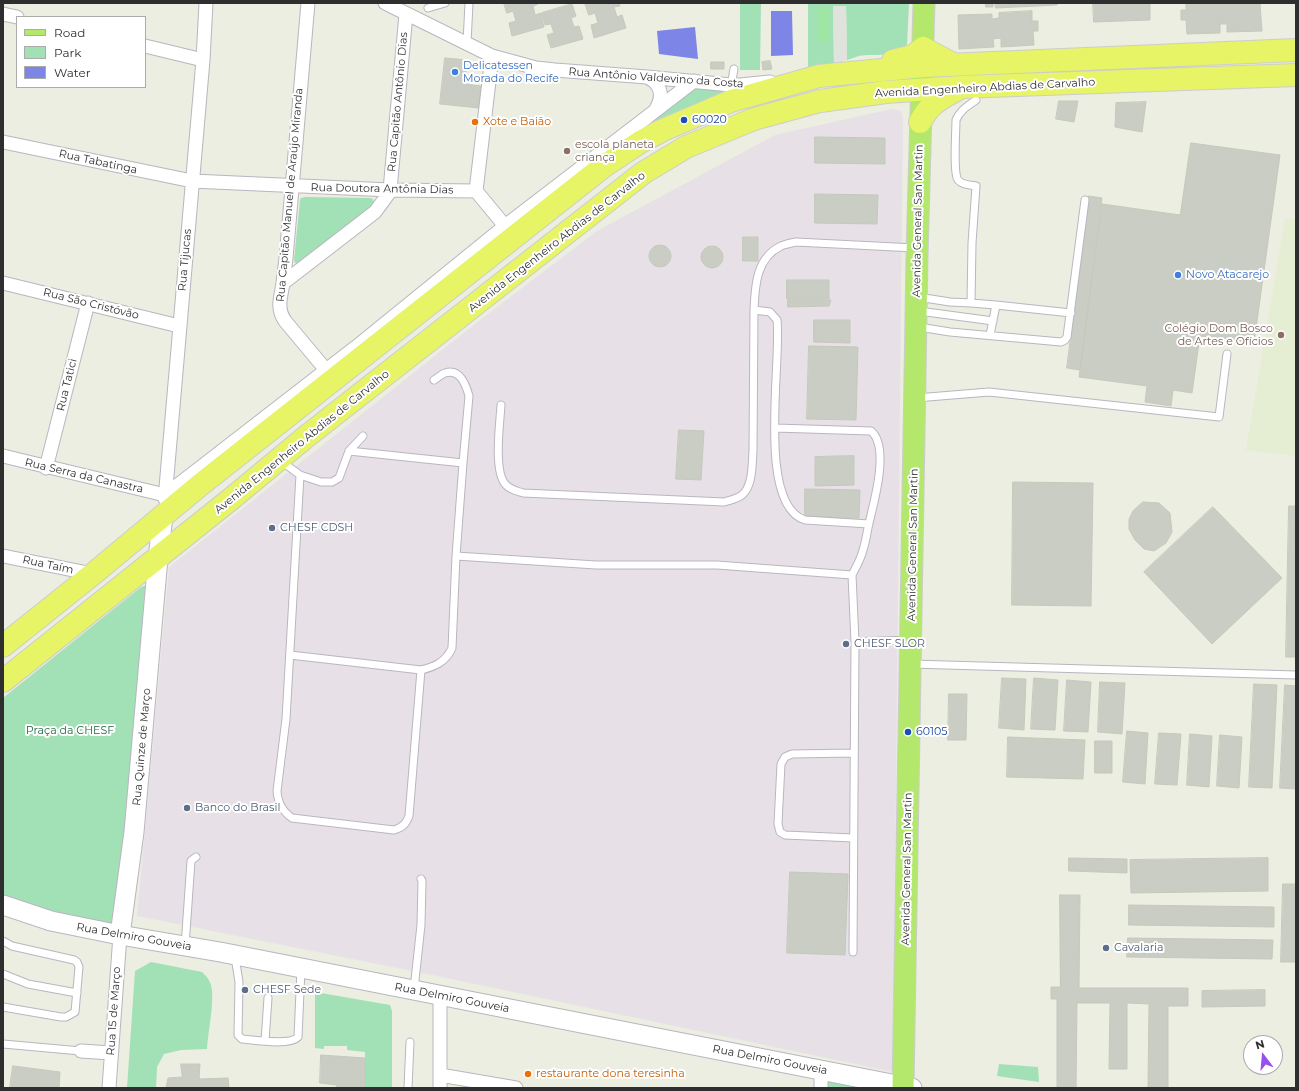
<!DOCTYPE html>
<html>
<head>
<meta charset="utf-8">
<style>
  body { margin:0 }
  #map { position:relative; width:1299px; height:1091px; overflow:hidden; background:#ebeee1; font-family:Montserrat,sans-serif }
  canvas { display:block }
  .frame { position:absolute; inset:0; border:4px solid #2e2e2e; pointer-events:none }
  .legend { position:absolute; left:16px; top:16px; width:130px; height:72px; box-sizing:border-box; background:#fff; border:1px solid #ababab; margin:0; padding:5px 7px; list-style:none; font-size:12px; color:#2e2e2e }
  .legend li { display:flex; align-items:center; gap:8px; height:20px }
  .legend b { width:20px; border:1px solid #ababab }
  .north { position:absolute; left:1243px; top:1035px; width:40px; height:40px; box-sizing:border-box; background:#fff; border:1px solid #ababab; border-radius:50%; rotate:344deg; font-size:11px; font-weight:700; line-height:16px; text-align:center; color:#2e2e2e }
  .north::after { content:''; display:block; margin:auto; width:14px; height:18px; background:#994eee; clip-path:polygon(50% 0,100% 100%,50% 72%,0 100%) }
</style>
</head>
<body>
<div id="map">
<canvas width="1299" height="1091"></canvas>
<div class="frame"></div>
<ul class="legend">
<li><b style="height:5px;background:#b4e86c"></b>Road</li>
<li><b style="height:11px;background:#a2e0b6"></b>Park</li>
<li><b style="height:11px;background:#7d85e7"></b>Water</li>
</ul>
<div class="north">N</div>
</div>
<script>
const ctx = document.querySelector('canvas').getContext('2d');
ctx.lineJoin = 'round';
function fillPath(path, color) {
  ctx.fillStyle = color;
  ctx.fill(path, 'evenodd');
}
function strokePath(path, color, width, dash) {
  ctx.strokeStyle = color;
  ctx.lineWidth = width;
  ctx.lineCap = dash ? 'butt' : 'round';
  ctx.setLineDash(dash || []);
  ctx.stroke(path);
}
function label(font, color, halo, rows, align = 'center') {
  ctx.font = font + ' Montserrat,sans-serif';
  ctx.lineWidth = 4;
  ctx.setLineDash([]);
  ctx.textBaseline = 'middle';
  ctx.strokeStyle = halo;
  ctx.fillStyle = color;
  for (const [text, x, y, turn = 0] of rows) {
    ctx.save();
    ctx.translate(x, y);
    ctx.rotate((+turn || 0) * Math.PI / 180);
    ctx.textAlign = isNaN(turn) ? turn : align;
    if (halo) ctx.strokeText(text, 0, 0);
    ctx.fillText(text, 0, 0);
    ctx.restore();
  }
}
fillPath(new Path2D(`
  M892,109L901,111L903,117L893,1072L437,976L137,916L169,567L480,320L597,231L775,135Z`), '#e7e1e7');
fillPath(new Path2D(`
  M1285,218L1296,220V456L1246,450Z`), '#e5eed3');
fillPath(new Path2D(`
  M740,3H761L760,70H740Z
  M808,3H909L907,45C898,59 873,53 859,56C855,57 851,59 847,60L846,6H833L834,65L808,69Z
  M693,86L738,89L618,153Z
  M305,197L370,198L373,199L374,204L299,265L295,263L294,260L300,200L301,198Z
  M144,586H146L117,925C76,918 42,913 3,895V698L141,587Z
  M151,962L202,972C206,976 209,979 211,985C215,1001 208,1031 207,1049L181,1050L164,1054L157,1067L156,1088H127L135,971Z
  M315,992L390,1005L392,1011V1088H364L365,1052L347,1050V1046H324V1049L315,1048Z
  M999,1064L1038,1067L1039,1082L997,1076Z
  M825,1081L879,1088H823Z`), '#a2e0b6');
fillPath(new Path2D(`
  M818,8H829V42H818Z`), '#9fe6a5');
fillPath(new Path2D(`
  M833,6H846L847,60L834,65Z`), '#e0e2dc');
fillPath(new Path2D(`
  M771,11H792L793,55L771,56Z
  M695,27L698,59L659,54L657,31Z`), '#7d85e7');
const building = new Path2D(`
  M504,3H537L538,4L533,6L535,15L541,13L544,27L512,36L509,23L516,21L513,11L507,13Z
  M585,3H619L620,6L614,7L617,17L622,15L626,28L594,38L591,25L598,23L595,13L589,15Z
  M986,3H993V7H986Z
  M995,3H1057V5L996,8Z
  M1093,3H1150V20L1094,22Z
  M1186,3H1260L1262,31L1227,32V24H1220V33L1187,34L1186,20H1181V10H1186Z
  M572,4L576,16L571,18L574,27L579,26L583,39L551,48L547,35L554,33L551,24L545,25L542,13Z
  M1032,11V21H1038V31H1033L1034,45L1001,47V38L993,39L994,47L959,49L958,15L992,14V19L999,18V13Z
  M445,58L467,60L465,84L481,86L479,108L440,104Z
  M770,61L772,69L763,70L762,62Z
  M711,62H724V69H711Z
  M1059,101H1078L1074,122L1056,119Z
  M1146,102L1142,132L1115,127L1116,103Z
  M815,137L885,138V164L815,163Z
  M1191,143L1280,155L1254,343L1200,336L1192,393L1173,390L1171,406L1145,402L1147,386L1079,377L1102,204L1180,215Z
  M815,194L878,195L877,224L815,223Z
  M1089,196L1102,198L1080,370L1067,368Z
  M743,237H758V261H743Z
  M649 256a11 11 0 1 1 22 0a11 11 0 1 1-22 0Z
  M701 257a11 11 0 1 1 22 0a11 11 0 1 1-22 0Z
  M787,280H829V299H787Z
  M788,300H831L829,306L788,307Z
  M814,320H850V343L814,342Z
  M809,346L858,347L856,420L807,419Z
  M679,430L704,431L701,480L676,479Z
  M854,456V485L815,486V457Z
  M1013,482L1093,483L1091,606L1012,605Z
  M805,489L860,490L859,518L805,517Z
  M1143,502L1159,503L1170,513L1172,532L1166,543L1154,551L1144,549L1135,540L1129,529V519L1133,511Z
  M1289,506H1296V657H1286Z
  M1213,507L1282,578L1212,644L1144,572Z
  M1002,678L1026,679L1024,730L999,728Z
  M1034,678L1058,680L1055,730L1031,729Z
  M1067,680L1091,682L1088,732L1064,731Z
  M1100,682L1125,683L1122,734L1098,732Z
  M1254,684L1277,685L1272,788L1249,787Z
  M1285,685L1296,686V789L1280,788Z
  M949,694H967L966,740H948Z
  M1127,731L1148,733L1145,784L1123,782Z
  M1159,733L1181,734L1177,785L1155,784Z
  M1190,734L1212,736L1209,787L1187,785Z
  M1220,735L1242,737L1239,788L1217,786Z
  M1008,737L1085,740L1083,779L1007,777Z
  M1095,741H1112V773H1095Z
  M1069,858L1127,859V873L1069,871Z
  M1268,858V891L1131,893L1130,860Z
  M790,872L848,874L845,955L787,953Z
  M1283,884H1296V962H1281Z
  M1060,895H1080L1079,988H1188V1006H1168V1088H1148L1149,1004L1127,1003V1069H1109L1110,1003H1077L1076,1088H1057V999H1051V987H1060Z
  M1129,905L1274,907V927L1129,925Z
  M1128,938L1273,940L1272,959L1127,957Z
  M1265,990V1006L1202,1007V991Z
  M321,1055L365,1058V1088H337L336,1085L320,1083Z
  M181,1064H200L199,1079L228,1078L229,1088H166L168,1078L182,1077Z
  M13,1066L60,1072L59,1088H10Z`);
fillPath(building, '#cacdc3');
strokePath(building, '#c5c9bb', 1);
const lane = new Path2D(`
  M428,8L445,3
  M467,43L469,3
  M731,85L734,69
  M976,100C968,106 960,110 956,120C956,131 953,173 958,180C962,185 970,185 976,186L972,243L971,303L996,305L990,335
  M918,297L950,302L971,303
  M996,305L1071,313
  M919,311L993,321
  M919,327L950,332L1061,342L1065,340L1067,337L1085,200
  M434,380C438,378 441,374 445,373C460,368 466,385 469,396L463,463
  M916,398L989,392L1219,417L1227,354
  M501,405C500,423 493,472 506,485C511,490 517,491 523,493L724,502C730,500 737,499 742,495C753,486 752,464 753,451L754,310
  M775,428L871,431C890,447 874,502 869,523C867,532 866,541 863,550C861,559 856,567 852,575
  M349,451L363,436
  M281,461L300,475L321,482H332L339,478L349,451L463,463L456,556L596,565H717L852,575L855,642L909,640
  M300,475L286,719L277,791C278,803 282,811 292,818L394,830C403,827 406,824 409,816L421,670
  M869,524L805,520C756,505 782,360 777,320L770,312L754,310C755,286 756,258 781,246C786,244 791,243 796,242L915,248
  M290,655L421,670C434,667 446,662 452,648L456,556
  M911,664L1296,675
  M853,838L785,835L780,832L778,824L781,764L785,757L792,754L854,753
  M3,941L12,946L74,960L77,962L79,967L75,1012L66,1017H61L3,1007
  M185,946L191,861L192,860L196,857
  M853,952L855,642
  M235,957L239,982L238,1035L242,1039C254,1040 290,1046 298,1037L301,969
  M3,974L28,984L77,993
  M414,989L421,925L422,881L421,879
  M265,1041L268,998
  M3,1044L81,1051
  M408,1088L410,1042`);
const street = new Path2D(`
  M308,3C301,88 294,173 286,258C285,266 284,275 283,283C281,297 276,308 285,321L326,370
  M385,3L492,56L536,68L555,70L647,77L731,85H740L770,82
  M3,14L17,17
  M145,46L203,60
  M492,56L476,191L505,226
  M647,77C661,83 664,96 656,109
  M3,142L192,181L390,190L476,191
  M3,283L179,326
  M283,283L375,212L389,193L390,190L406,14
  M3,456L165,495L356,347L505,226L694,81
  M46,468L88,303
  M165,499L203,60L206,3
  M3,556L93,574
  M440,996V1088
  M81,1051L111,1053
  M821,1070V1088
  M440,1075L516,1088
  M109,1088L120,935`);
const secondary = new Path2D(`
  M3,905L51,921L120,935L220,952L912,1088
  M120,935L134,832L158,558L163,516`);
const primary = new Path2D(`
  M903,1088L917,257L924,3`);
const highway = new Path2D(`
  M893,61L913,56L923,48L953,64
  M920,122C931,102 939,100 958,89
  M3,646L93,574L200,485L604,166L642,141L663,130L731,101L819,76L923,66L1296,50
  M3,681L231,499L307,436L643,173L686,147L754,119L820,101L886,92L961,87L1296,75`);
strokePath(lane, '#bab5c0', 9);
strokePath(street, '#bab5c0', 15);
strokePath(secondary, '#bab5c0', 21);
strokePath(primary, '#cdcdcd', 23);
strokePath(highway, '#cdcdcd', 24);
strokePath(lane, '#fff', 7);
strokePath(street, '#fff', 13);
strokePath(secondary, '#fff', 19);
strokePath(primary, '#b4e86c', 21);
strokePath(highway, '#e7f466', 22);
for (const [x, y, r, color] of [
  [455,72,4,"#3f7fe0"],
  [684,120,4,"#1a4fb4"],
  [475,122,4,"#e8710a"],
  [567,151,4,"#8d6e63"],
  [1178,275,4,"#3f7fe0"],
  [1281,335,4,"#8d6e63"],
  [272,528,4,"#5c6f8a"],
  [846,644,4,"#5c6f8a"],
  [908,732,4,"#1a4fb4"],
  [187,808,4,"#5c6f8a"],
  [1106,948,4,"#5c6f8a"],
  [245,990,4,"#5c6f8a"],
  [528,1074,4,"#e8710a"]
]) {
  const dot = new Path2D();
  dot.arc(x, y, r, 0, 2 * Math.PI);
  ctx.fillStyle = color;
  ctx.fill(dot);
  strokePath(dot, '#fff', 1.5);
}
label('11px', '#366cbe', '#fff', [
  ["Delicatessen",463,66],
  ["Morada do Recife",463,79],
  ["Novo Atacarejo",1186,275]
], 'left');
label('11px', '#2e2e2e', '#fff', [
  ["Rua Antônio Valdevino da Costa",656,78,4],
  ["Avenida Engenheiro Abdias de Carvalho",985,88,-3],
  ["Rua Capitão Antônio Dias",398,102,-85],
  ["Rua Tabatinga",98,162,12],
  ["Rua Doutora Antônia Dias",382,189,1],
  ["Rua Capitão Manuel de Araújo Miranda",290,195,-85],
  ["Avenida General San Martin",918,221,-89],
  ["Avenida Engenheiro Abdias de Carvalho",557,242,-38],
  ["Rua Tijucas",185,260,-85],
  ["Rua São Cristóvão",91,304,14],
  ["Rua Tatici",67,385,-76],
  ["Avenida Engenheiro Abdias de Carvalho",302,442,-39],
  ["Rua Serra da Canastra",84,476,13],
  ["Avenida General San Martin",913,545,-89],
  ["Rua Taím",48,565,12],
  ["Rua Quinze de Março",142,747,-85],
  ["Avenida General San Martin",907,869,-89],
  ["Rua Delmiro Gouveia",134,937,10],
  ["Rua Delmiro Gouveia",452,998,11],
  ["Rua 15 de Março",114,1011,-86],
  ["Rua Delmiro Gouveia",770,1060,11]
]);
label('11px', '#164399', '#fff', [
  ["60020",692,120],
  ["60105",916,732]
], 'left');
label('11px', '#c56008', '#fff', [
  ["Xote e Baião",483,122],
  ["restaurante dona teresinha",536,1074]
], 'left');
label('11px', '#785e54', '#fff', [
  ["escola planeta",575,145],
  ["criança",575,158],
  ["Colégio Dom Bosco",1273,329,"right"],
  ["de Artes e Ofícios",1273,342,"right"]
], 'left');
label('11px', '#4e5e75', '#fff', [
  ["CHESF CDSH",280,528],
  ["CHESF SLOR",854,644],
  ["Banco do Brasil",195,808],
  ["Cavalaria",1114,948],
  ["CHESF Sede",253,990]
], 'left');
label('11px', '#216840', '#fff', [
  ["Praça da CHESF",70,731]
]);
</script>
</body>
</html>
